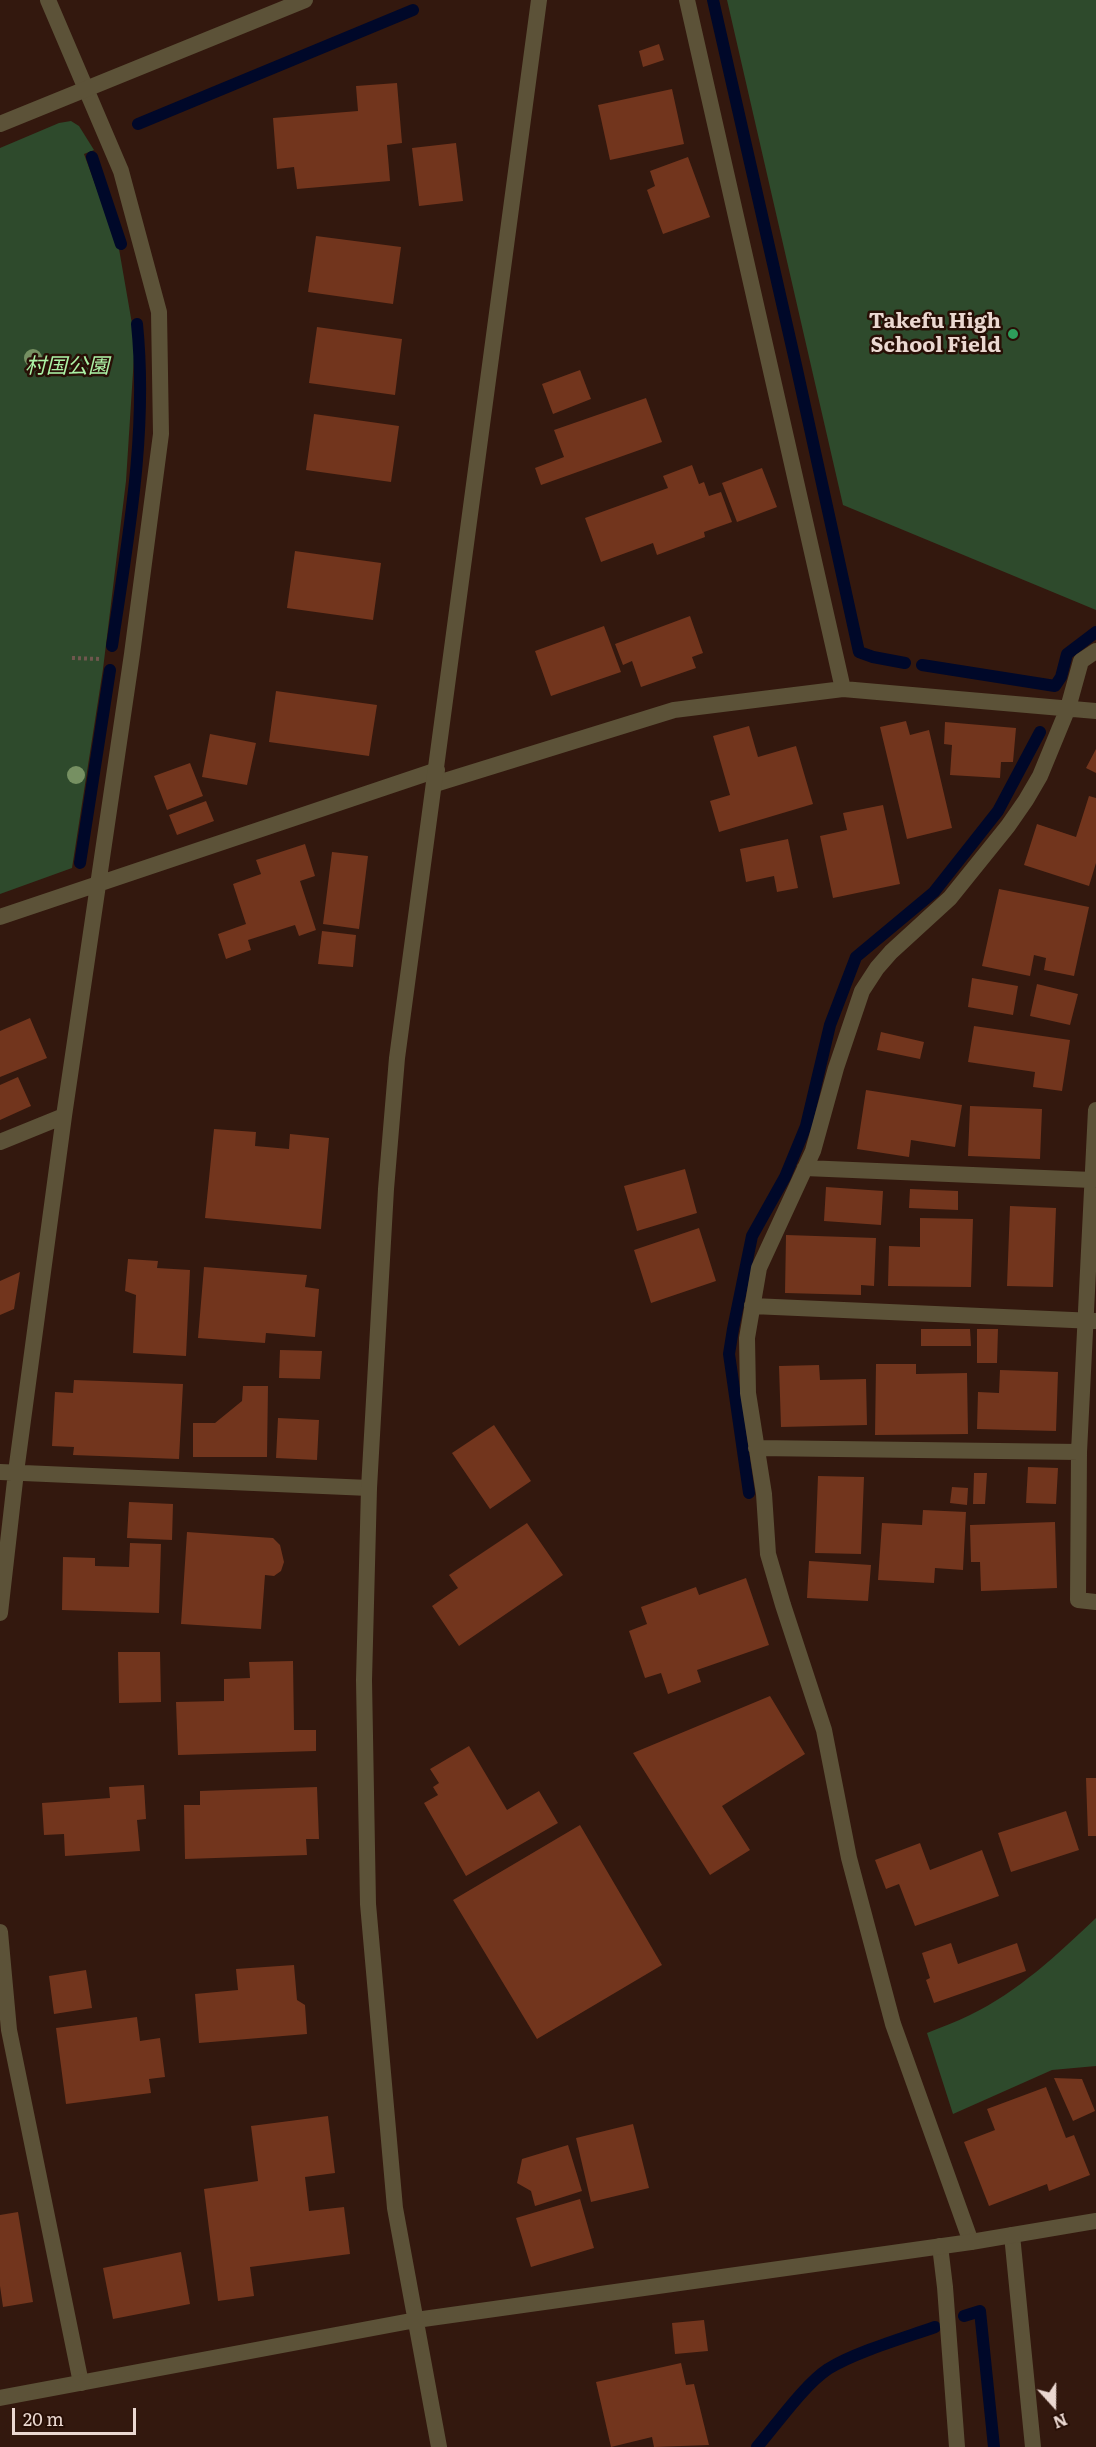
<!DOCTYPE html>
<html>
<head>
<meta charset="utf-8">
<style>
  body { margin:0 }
  #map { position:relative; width:1096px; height:2447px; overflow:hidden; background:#33180e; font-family:Literata,serif }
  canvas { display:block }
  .north { position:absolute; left:1024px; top:2375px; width:60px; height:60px; -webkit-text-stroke:4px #280f06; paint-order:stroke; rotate:159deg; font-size:16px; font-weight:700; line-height:24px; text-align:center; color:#ebd8d1 }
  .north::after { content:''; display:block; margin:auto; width:21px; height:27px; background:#ebd8d1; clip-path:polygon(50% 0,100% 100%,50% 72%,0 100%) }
  .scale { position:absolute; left:12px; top:2408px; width:124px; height:27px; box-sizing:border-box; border:3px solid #ebd8d1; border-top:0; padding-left:8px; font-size:18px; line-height:21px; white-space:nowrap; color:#ebd8d1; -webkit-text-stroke:4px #280f06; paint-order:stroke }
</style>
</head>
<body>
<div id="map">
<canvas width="1096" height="2447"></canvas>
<div class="north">N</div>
<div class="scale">20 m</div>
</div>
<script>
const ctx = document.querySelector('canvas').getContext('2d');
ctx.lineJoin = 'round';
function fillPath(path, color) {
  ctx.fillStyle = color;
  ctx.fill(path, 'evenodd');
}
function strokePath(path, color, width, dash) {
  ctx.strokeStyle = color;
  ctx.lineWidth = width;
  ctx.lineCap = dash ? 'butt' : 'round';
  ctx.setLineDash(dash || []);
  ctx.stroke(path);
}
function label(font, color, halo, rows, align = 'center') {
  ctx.font = font + ' Literata,"Noto Sans JP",serif';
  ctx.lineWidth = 5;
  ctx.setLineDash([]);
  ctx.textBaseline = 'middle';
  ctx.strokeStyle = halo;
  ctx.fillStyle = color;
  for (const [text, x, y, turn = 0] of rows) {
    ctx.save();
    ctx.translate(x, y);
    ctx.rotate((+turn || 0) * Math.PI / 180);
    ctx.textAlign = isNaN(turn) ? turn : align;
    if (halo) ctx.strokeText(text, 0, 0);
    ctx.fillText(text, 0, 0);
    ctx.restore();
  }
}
fillPath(new Path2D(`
  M727,0H1096V610L843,505Z
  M71,121L79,126L94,150L84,154L119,249L135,341L126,481L103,669L72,868L0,894V148L59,123Z
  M1096,1918V2066L1052,2070L953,2114L927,2033C941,2027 956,2022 970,2015C1018,1992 1058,1954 1096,1918Z`), '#2e4a2c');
strokePath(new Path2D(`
  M713,0L796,365L859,652L873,657L905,663
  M138,124L413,10
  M92,157L121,244
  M112,646C128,538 148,433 137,324
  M922,665L1055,686L1061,677L1067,654L1096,632
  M80,863L110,670
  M749,1493L729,1354L733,1329L752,1236L785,1177L806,1126L830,1025L856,957L934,892L998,811L1040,732
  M964,2316L980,2311L994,2447
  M757,2447C777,2424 804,2385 828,2369C855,2352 904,2338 935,2327`), '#000829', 12);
fillPath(new Path2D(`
  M659,44L664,60L643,67L639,51Z
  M397,83L402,143L387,145L390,181L297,189L294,167L277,169L273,118L358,111L356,86Z
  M672,89L684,144L610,160L598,105Z
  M456,143L463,201L419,206L412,148Z
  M688,157L710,217L663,234L647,190L655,186L650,171Z
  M316,236L401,247L393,304L308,292Z
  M317,327L402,339L395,395L309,383Z
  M580,370L591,399L553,414L542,384Z
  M646,398L662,442L541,485L535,468L564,457L554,430Z
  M314,414L399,426L391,482L306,470Z
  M692,465L699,484L704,482L709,496L721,492L732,522L704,532L705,537L657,555L653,543L601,562L585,518L668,488L663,476Z
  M762,468L777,507L737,522L722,483Z
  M295,551L381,563L373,620L287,608Z
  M690,616L703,653L692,657L696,668L641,687L632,661L623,665L615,644Z
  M604,626L621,672L551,696L535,651Z
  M276,691L377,705L369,756L269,742Z
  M906,721L910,735L929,730L952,828L907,839L880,727Z
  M945,722L1016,728L1013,762H1001L1000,778L950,775L952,745L944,744Z
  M749,726L758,757L796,746L813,804L719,832L710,801L730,795L713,736Z
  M210,734L256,743L247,785L202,777Z
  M1096,749V773L1086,768Z
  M190,763L203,796L167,810L154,776Z
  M1089,796L1096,798V863L1089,886L1024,865L1037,824L1076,837Z
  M206,801L214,821L177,835L169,815Z
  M883,805L900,884L833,898L820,836L847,830L843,813Z
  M788,839L798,888L777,892L774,876L746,882L740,849Z
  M305,844L315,876L300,881L316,930L299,936L295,925L248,940L251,950L226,959L218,934L246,924L233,884L261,874L256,860Z
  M332,852L368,856L359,929L323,924Z
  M999,889L1089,907L1074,976L1044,970L1046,958L1034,955L1030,976L982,966Z
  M322,931L356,935L353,967L318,964Z
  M972,978L1018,986L1013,1015L968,1007Z
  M1037,984L1078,994L1070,1025L1030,1016Z
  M30,1018L47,1058L0,1077V1031Z
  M974,1026L1070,1040L1062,1091L1033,1087L1035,1072L968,1062Z
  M881,1032L924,1042L920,1059L877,1050Z
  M18,1077L31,1106L0,1120V1085Z
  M866,1090L962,1105L955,1147L911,1140L909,1157L857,1149Z
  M970,1106L1042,1109L1040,1159L968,1156Z
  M214,1129L256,1132L255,1146L289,1149L290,1134L329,1138L321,1229L205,1218Z
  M685,1169L697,1213L637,1231L624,1186Z
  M826,1187L883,1191L881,1225L824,1221Z
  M910,1189L958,1191V1210L909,1208Z
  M1010,1206L1056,1208L1053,1287L1007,1286Z
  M920,1218L973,1219L971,1287L888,1286L889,1246L920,1247Z
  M699,1228L716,1281L651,1303L634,1250Z
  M786,1235L876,1238L874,1286L861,1285V1295L785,1293Z
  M128,1259L158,1261L157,1268L190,1270L186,1356L133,1353L136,1295L125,1291Z
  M204,1267L307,1275L305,1287L319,1289L315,1337L266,1333L265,1343L198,1338Z
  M20,1272L14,1309L0,1315V1281Z
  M921,1329H970L971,1346H921Z
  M977,1329H998L997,1363H977Z
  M280,1350L322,1351L320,1379L279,1378Z
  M876,1364H916V1374L967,1373L968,1434L875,1435Z
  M819,1365L820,1380L866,1379L867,1425L781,1427L779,1366Z
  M1000,1370L1058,1372L1056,1431L977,1429L978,1392L999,1393Z
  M74,1380L183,1384L179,1459L73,1455L74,1447L52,1446L55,1392L73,1393Z
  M243,1386H268L267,1457H193V1423H215L242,1401Z
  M278,1418L319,1420L317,1460L276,1458Z
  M494,1425L531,1481L490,1509L452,1453Z
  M1028,1467L1058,1468L1056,1504L1026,1503Z
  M974,1473H987L985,1504H973Z
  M818,1476L864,1477L861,1554L815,1553Z
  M952,1487L968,1488L967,1505L950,1503Z
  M129,1502L173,1504L172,1540L127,1538Z
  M923,1510L966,1512L963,1570L935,1568L934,1583L878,1580L882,1523L922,1525Z
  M1055,1522L1057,1588L981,1591L980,1562H971L970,1525Z
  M527,1523L563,1575L459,1646L432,1606L458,1588L449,1575Z
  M187,1532L273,1538L280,1545L284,1562L281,1571L274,1576L265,1575L261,1629L181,1624Z
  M130,1543L161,1544L159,1613L62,1610L63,1557L95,1558V1566L129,1567Z
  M809,1561L871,1565L868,1601L807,1598Z
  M746,1578L769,1645L697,1670L701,1682L668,1694L661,1673L645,1678L629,1631L647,1624L641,1607L696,1587L699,1595Z
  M118,1652H160L161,1702L119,1703Z
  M293,1661L294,1730H316V1751L178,1755L176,1702L224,1701V1679L250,1678L249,1662Z
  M770,1696L805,1754L722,1806L750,1850L710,1875L633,1753Z
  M469,1746L507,1810L539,1791L558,1823L466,1876L424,1803L438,1795L433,1787L439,1783L430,1769Z
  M1086,1778H1096V1836H1088Z
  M144,1785L146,1819L137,1820L140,1851L65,1856L64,1834L44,1835L42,1803L110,1798L109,1787Z
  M317,1787L319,1839H306L307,1855L185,1859L184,1805H200V1791Z
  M1066,1811L1079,1850L1011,1872L998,1833Z
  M580,1825L662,1965L537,2039L453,1900Z
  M920,1843L930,1870L982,1850L999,1896L915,1926L899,1884L886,1889L875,1860Z
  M951,1943L958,1964L1017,1943L1026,1971L934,2003L926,1980L930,1978L922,1953Z
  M294,1965L297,2000L305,2005L307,2034L199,2043L195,1994L238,1990L236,1969Z
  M86,1970L92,2008L54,2014L49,1976Z
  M137,2017L140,2041L160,2038L165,2077L149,2079L151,2093L66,2104L56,2028Z
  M1054,2078L1082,2079L1095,2111L1073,2121Z
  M1046,2087L1066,2138L1074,2135L1090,2175L1049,2191L1047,2184L989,2206L964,2142L995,2130L987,2109Z
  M328,2116L335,2173L305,2177L309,2211L344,2207L350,2254L250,2267L254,2296L218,2301L204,2189L258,2181L251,2126Z
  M633,2124L649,2188L591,2202L576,2138Z
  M568,2145L582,2191L535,2206L531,2191L517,2183L522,2159Z
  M580,2199L594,2248L531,2267L516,2218Z
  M18,2212L33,2302L3,2307L0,2286V2215Z
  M181,2252L190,2304L113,2319L103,2268Z
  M704,2320L708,2351L675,2354L672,2323Z
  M681,2363L686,2385L694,2384L709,2445L654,2447L652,2437L611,2447L596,2382Z`), '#72351d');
strokePath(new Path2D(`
  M72,658L100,659`), '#6f574e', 4, [3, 3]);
strokePath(new Path2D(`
  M687,0L843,689
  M435,784L674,710L843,689L1096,711
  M0,917L437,770
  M1096,1110L1079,1452L1078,1600L1096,1602
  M0,1142L64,1116
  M805,1168L1092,1180
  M752,1306L1095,1321
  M756,1448L1079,1452
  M0,1472L369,1488
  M0,1613L16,1472L64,1116L132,654L161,434L159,312L121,171L48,0
  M0,1932L9,2030L81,2383
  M1012,2235L1033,2447
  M971,2242L893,2024L849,1858L824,1730L783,1605L768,1554L764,1494L748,1393L747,1338L759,1268L813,1151L836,1068L862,991L877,968L891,952L950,898L1008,826L1026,800L1040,776L1068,708L1081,661L1096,651
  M940,2246L945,2287L957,2447`), '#5c5238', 16);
strokePath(new Path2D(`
  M0,124L305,0
  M0,2398L416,2320L971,2242L1096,2221
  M439,2447L395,2208L368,1904L364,1680L369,1488L386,1189L397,1058L539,0`), '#5c5238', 16);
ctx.fillStyle = '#769062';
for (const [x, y] of [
  [33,358],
  [76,775]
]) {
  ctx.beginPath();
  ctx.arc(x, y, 9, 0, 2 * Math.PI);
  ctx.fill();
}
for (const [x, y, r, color] of [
  [1013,334,6,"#2e9e5b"]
]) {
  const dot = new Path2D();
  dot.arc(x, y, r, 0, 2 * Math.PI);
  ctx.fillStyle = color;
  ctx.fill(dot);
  strokePath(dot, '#280f06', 2);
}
label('bold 21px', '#ebd8d1', '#280f06', [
  ["Takefu High",1001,322],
  ["School Field",1001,346]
], 'right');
label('italic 21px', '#acf2a6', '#280f06', [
  ["村国公園",67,367]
]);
</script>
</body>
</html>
